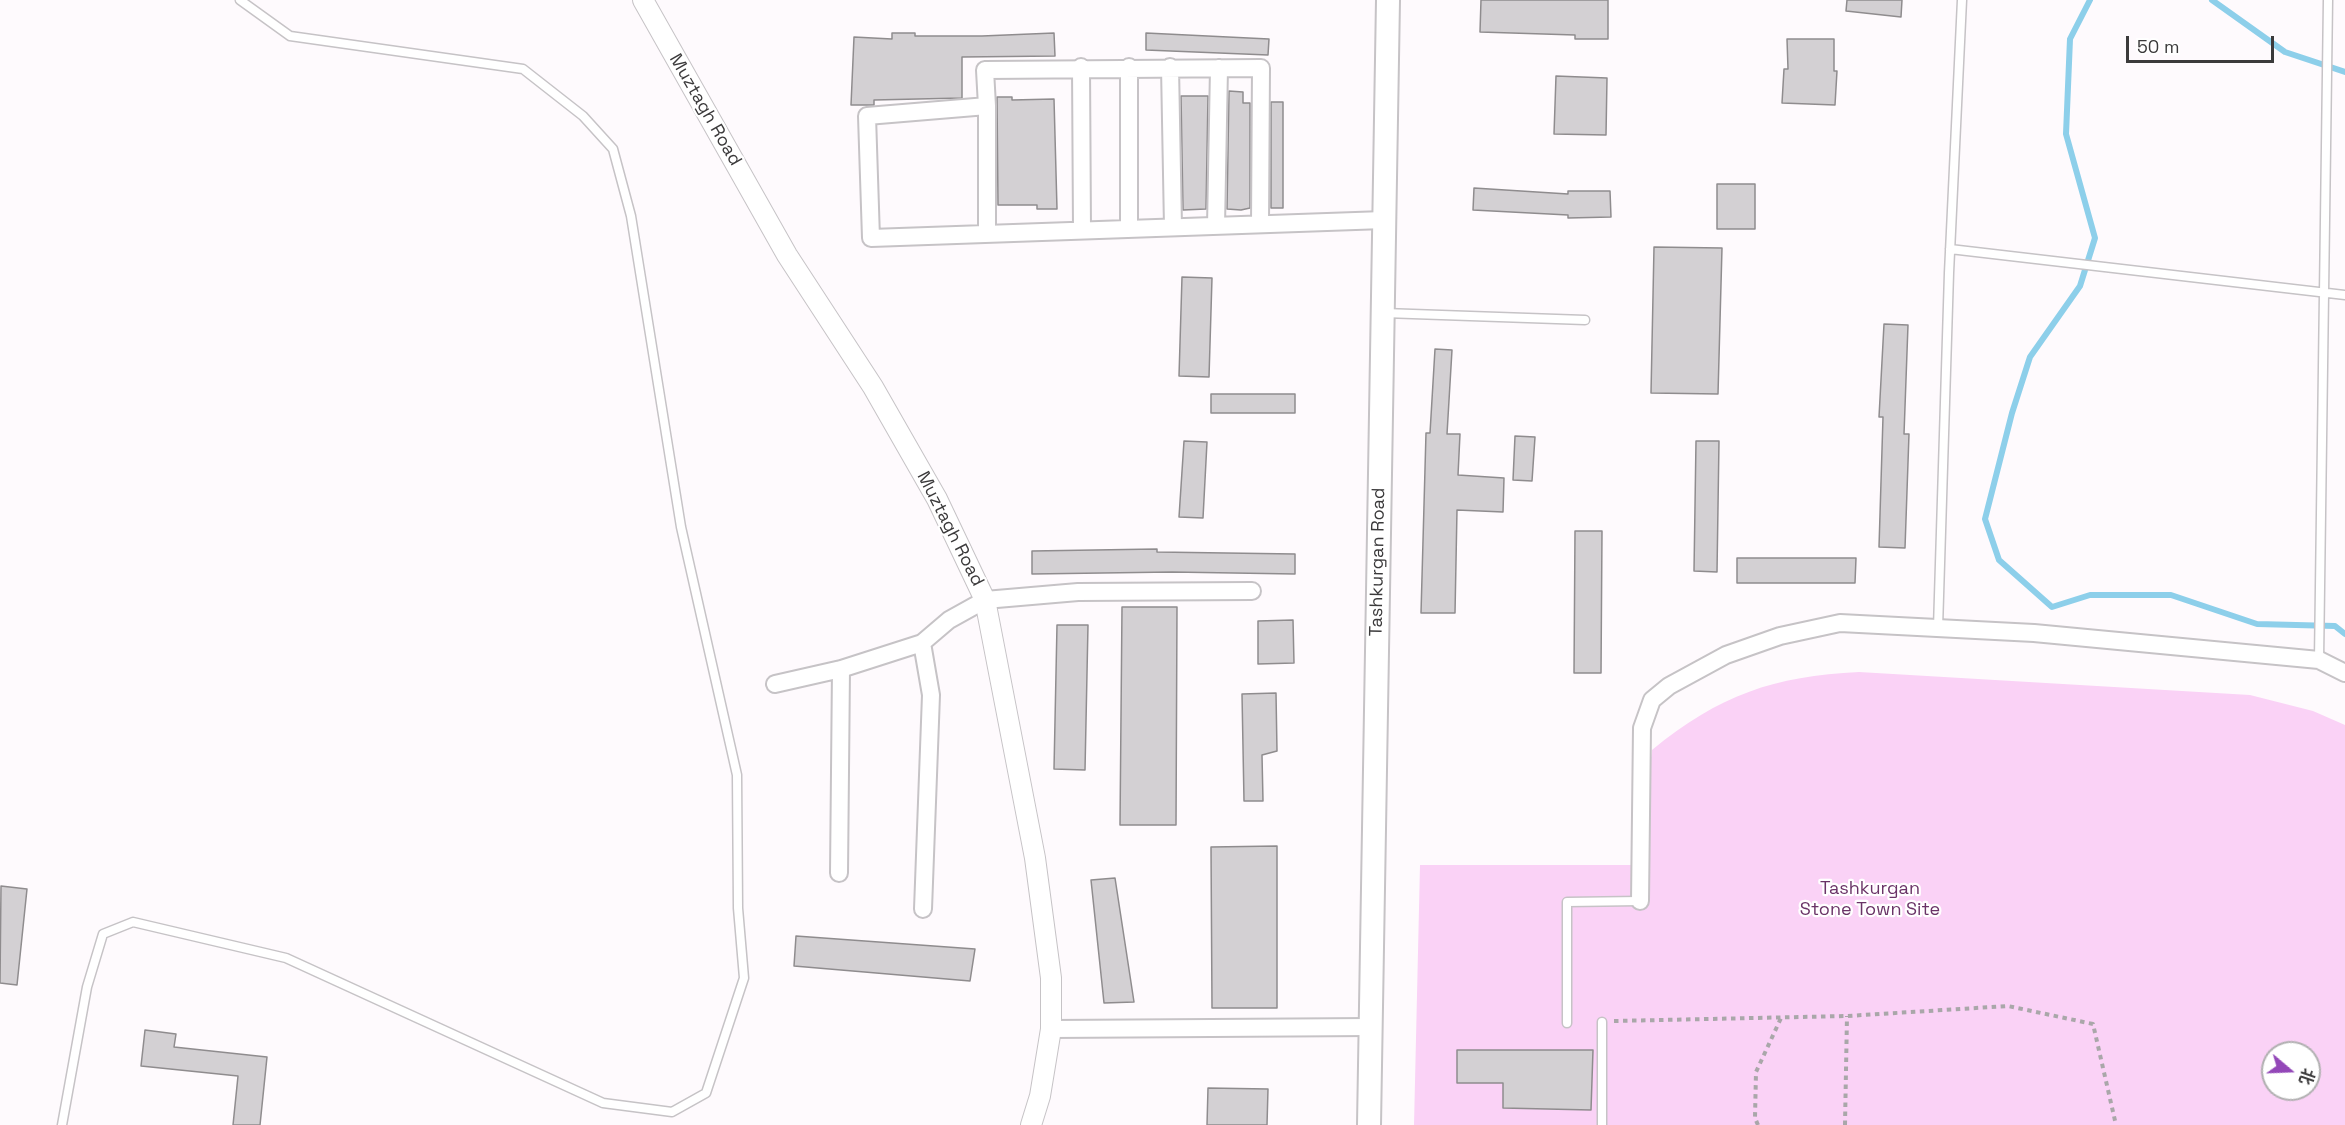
<!DOCTYPE html>
<html>
<head>
<meta charset="utf-8">
<style>
  body { margin:0 }
  #map { position:relative; width:2345px; height:1125px; overflow:hidden; background:#fefafd; font-family:"Space Grotesk","Noto Sans SC",sans-serif }
  canvas { display:block }
  .north { position:absolute; left:2261px; top:1041px; width:60px; height:60px; box-sizing:border-box; background:#fff; border:2px solid #b1b0b1; border-radius:50%; rotate:109deg; font-size:16px; font-weight:700; line-height:24px; text-align:center; color:#3b3a3b }
  .north::after { content:''; display:block; margin:auto; width:21px; height:27px; background:#9347b8; clip-path:polygon(50% 0,100% 100%,50% 72%,0 100%) }
  .scale { position:absolute; left:2126px; top:36px; width:148px; height:27px; box-sizing:border-box; border:3px solid #3b3a3b; border-top:0; padding-left:8px; font-size:18px; line-height:21px; white-space:nowrap; color:#3b3a3b; -webkit-text-stroke:4px #fff; paint-order:stroke }
</style>
</head>
<body>
<div id="map">
<canvas width="2345" height="1125"></canvas>
<div class="north">北</div>
<div class="scale">50 m</div>
</div>
<script>
const ctx = document.querySelector('canvas').getContext('2d');
ctx.lineJoin = 'round';
function fillPath(path, color) {
  ctx.fillStyle = color;
  ctx.fill(path, 'evenodd');
}
function strokePath(path, color, width, dash) {
  ctx.strokeStyle = color;
  ctx.lineWidth = width;
  ctx.lineCap = dash ? 'butt' : 'round';
  ctx.setLineDash(dash || []);
  ctx.stroke(path);
}
function label(font, color, halo, rows, align = 'center') {
  ctx.font = font + ' "Space Grotesk",sans-serif';
  ctx.lineWidth = 4.5;
  ctx.setLineDash([]);
  ctx.textBaseline = 'middle';
  ctx.strokeStyle = halo;
  ctx.fillStyle = color;
  for (const [text, x, y, turn = 0] of rows) {
    ctx.save();
    ctx.translate(x, y);
    ctx.rotate((+turn || 0) * Math.PI / 180);
    ctx.textAlign = isNaN(turn) ? turn : align;
    if (halo) ctx.strokeText(text, 0, 0);
    ctx.fillText(text, 0, 0);
    ctx.restore();
  }
}
fillPath(new Path2D(`
  M1859,672L2250,695L2313,711L2345,725V1125H1414L1420,865H1646V796L1652,750C1719,695 1774,676 1859,672ZM2273,1053H2309V1089H2273Z`), '#fad2f6');
strokePath(new Path2D(`
  M2090,0L2070,39L2066,134L2095,238L2080,286L2030,357L2012,413L1985,519L1999,560L2052,607L2090,595H2171L2257,624L2335,626L2345,634
  M2212,0L2285,52L2345,72`), '#8dcfea', 6);
const building = new Path2D(`
  M1481,0H1608V39H1575V35L1480,32Z
  M1847,0H1902L1901,17L1846,11Z
  M892,33H915V36H982L1054,33L1055,56L962,57V98L874,100V105H851L854,37L892,39Z
  M1146,33L1269,39L1268,55L1146,50Z
  M1787,39H1834V71H1837L1835,105L1782,103L1784,69H1788Z
  M1556,76L1607,78L1606,135L1554,134Z
  M1229,91L1243,92V103H1250V208L1241,210L1227,209Z
  M1181,96H1208L1206,209L1183,210Z
  M997,97H1012V100L1054,99L1057,209H1037V205H998Z
  M1271,102H1283V208H1271Z
  M1717,184H1755V229H1717Z
  M1474,188L1568,194V191H1610L1611,217L1568,218V215L1473,210Z
  M1654,247L1722,248L1718,394L1651,393Z
  M1182,277L1212,278L1209,377L1179,376Z
  M1884,324L1908,325L1904,434H1909L1905,548L1879,547L1883,417H1879Z
  M1435,349L1452,350L1447,434H1460L1458,475L1504,478L1503,512L1457,510L1455,613H1421L1426,433H1430Z
  M1211,394H1295V413H1211Z
  M1515,436L1535,437L1532,481L1513,480Z
  M1184,441L1207,442L1203,518L1179,517Z
  M1696,441H1719L1717,572L1694,571Z
  M1575,531H1602L1601,673H1574Z
  M1157,549V552L1295,554V574L1172,572L1032,574V551Z
  M1737,558H1856L1855,583H1737Z
  M1122,607H1177L1176,825H1120Z
  M1293,620L1294,663L1258,664V621Z
  M1057,625H1088L1085,770L1054,769Z
  M1276,693L1277,751L1262,755L1263,801H1244L1242,694Z
  M1277,846V1008H1212L1211,847Z
  M1115,878L1134,1002L1104,1003L1091,880Z
  M1,886L27,889L17,985L0,983Z
  M796,936L975,949L970,981L794,966Z
  M145,1030L176,1034L174,1047L267,1057L260,1125H233L238,1076L141,1066Z
  M1457,1050H1593L1591,1110L1503,1108V1083H1457Z
  M1208,1088L1268,1089L1267,1125H1207Z`);
fillPath(building, '#d3d0d3');
strokePath(building, '#8f8c8e', 1.5);
const service = new Path2D(`
  M1950,249L2345,295
  M1384,313L1585,320
  M1938,628L1949,273L1962,0
  M2319,660L2328,0
  M1567,1023V902L1640,901
  M62,1125L87,987L103,934L133,922L286,958L603,1103L672,1112L706,1093L744,978L738,908L737,775L681,527L631,216L613,149L583,116L523,69L290,36L240,0
  M1602,1125V1022`);
const minor = new Path2D(`
  M1081,67L1082,230
  M1170,67L1173,227
  M987,106L867,116L871,238L1384,220
  M1216,226L1219,68
  M1129,229V67
  M987,234V106L985,70L1261,68L1260,224
  M922,643L931,695L923,909
  M775,684L841,669L922,643L949,620L985,600L1078,592L1252,591
  M839,873L841,669
  M1640,901L1642,728L1652,700L1669,686L1726,655L1780,636L1840,623L2034,633L2319,660L2345,673
  M1051,1029L1371,1027`);
const tertiary = new Path2D(`
  M643,0L787,255L873,387L937,499L985,600L1035,858L1051,978V1029L1040,1096L1031,1125`);
const secondary = new Path2D(`
  M1369,1125L1388,0`);
strokePath(service, '#c6c3c6', 11);
strokePath(minor, '#c6c3c6', 20);
strokePath(tertiary, '#c6c3c6', 22);
strokePath(secondary, '#c6c3c6', 26);
strokePath(new Path2D(`
  M1614,1021L1847,1016L2008,1006L2093,1024L2116,1125
  M1758,1125L1755,1118L1756,1072L1781,1018
  M1845,1125L1847,1016`), '#a9a7a9', 4, [4.5, 4.5]);
strokePath(service, '#fff', 8);
strokePath(minor, '#fff', 16);
strokePath(tertiary, '#fff', 20);
strokePath(secondary, '#fff', 22);
label('18px', '#3b3a3b', '#fff', [
  ["Muztagh Road",705,110,60],
  ["Muztagh Road",950,529,63],
  ["Tashkurgan Road",1378,562,-89]
]);
label('18px', '#6a3367', '#fff', [
  ["Tashkurgan",1870,889],
  ["Stone Town Site",1870,910]
]);
</script>
</body>
</html>
